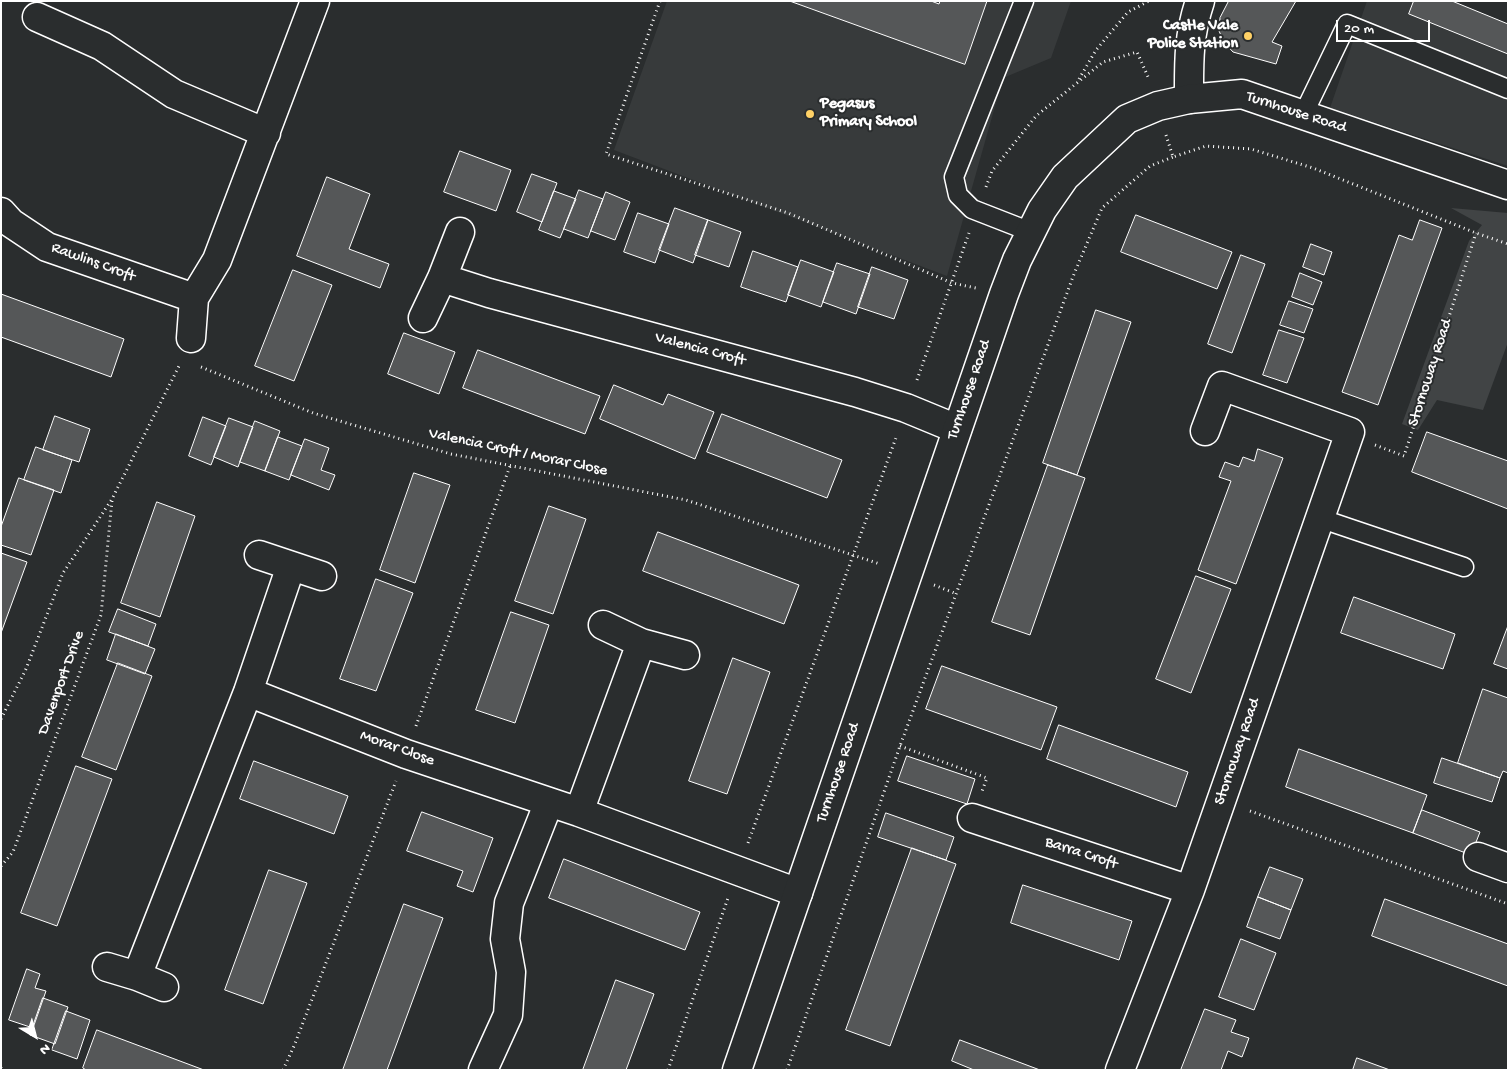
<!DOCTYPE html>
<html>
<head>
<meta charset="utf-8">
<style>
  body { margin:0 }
  #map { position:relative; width:1509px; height:1071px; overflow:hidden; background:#2a2d2e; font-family:"Gochi Hand",sans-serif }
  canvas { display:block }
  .frame { position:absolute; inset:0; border:2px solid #fff; pointer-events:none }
  .north { position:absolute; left:10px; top:1011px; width:50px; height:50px; -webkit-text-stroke:4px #2a2d2e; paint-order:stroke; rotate:143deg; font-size:14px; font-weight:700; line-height:20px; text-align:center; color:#fff }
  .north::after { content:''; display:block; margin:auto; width:18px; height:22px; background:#fff; clip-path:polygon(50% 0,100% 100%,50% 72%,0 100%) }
  .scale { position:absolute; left:1336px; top:20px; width:94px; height:22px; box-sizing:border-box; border:2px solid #fff; border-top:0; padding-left:6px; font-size:15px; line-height:18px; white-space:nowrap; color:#fff; -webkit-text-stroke:4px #2a2d2e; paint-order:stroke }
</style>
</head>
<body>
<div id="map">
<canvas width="1509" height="1071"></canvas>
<div class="frame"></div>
<div class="north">N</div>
<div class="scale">20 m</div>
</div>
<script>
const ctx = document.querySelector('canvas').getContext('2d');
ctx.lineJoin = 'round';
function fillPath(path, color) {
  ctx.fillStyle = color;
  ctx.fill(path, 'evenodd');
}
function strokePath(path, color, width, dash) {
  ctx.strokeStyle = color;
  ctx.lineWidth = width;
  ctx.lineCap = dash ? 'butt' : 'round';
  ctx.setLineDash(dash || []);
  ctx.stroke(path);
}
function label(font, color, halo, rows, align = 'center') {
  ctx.font = font + ' "Gochi Hand",sans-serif';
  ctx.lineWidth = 4;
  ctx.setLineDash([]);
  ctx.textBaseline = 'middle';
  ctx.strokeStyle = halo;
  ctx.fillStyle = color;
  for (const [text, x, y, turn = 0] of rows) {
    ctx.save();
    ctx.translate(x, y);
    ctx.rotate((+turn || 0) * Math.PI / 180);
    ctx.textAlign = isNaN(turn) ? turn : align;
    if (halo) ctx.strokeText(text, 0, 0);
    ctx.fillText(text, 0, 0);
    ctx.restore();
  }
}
fillPath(new Path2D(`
  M667,1H1071L1051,58L1003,78L947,276L614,150Z
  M1367,1H1452L1508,24V166L1330,108Z`), '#373a3b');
fillPath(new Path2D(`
  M1451,208L1508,213V342L1483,410L1437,400L1418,430L1402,424L1469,241L1482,225Z`), '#414445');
const building = new Path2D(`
  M790,1H931L939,4L940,1H987L965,64Z
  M1229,1H1296L1272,42L1282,46L1276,64L1233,52L1224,42L1219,31L1220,18Z
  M1414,1H1452L1508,24V54L1409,14Z
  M460,151L511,170L496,211L444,192Z
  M532,174L557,183L542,222L517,212Z
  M327,177L370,194L349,249L389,264L380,288L297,256Z
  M579,190L603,199L588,238L564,229Z
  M554,191L576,199L560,238L539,230Z
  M606,192L630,202L615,240L591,231Z
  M675,208L708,220L693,263L659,250Z
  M638,213L669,224L655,263L624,252Z
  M1136,215L1232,252L1217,289L1121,252Z
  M708,220L741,232L729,267L695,255Z
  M1420,220L1442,228L1378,405L1342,392L1399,235L1412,240Z
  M1311,244L1332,252L1324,275L1303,267Z
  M753,251L798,267L786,302L741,287Z
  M1241,255L1265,264L1232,353L1208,344Z
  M801,260L834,272L821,307L788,295Z
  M837,263L870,274L856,314L823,302Z
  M872,267L908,280L894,319L858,307Z
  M293,270L332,285L294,381L255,366Z
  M1300,273L1322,282L1313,305L1292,297Z
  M1,294L124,339L111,377L1,337Z
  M1289,301L1313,309L1304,333L1280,325Z
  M1096,310L1131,322L1077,475L1043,463Z
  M1279,330L1304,338L1287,383L1263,375Z
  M404,333L455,352L439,394L388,374Z
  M478,350L600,396L585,434L463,388Z
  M614,385L663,405L668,394L714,412L695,459L600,419Z
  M722,414L842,460L827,498L707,452Z
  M55,416L90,429L79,462L43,450Z
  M203,417L226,426L211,465L189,456Z
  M229,418L253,427L238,467L214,457Z
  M255,421L280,431L265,471L240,462Z
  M1427,432L1508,461V509L1412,472Z
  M278,437L302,446L289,480L265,471Z
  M305,439L329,448L321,470L335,475L329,490L291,475Z
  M36,447L72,460L61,493L24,480Z
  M1258,449L1283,458L1236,584L1198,570L1231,481L1219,477L1225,462L1239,467L1243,457L1254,461Z
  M1048,465L1085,478L1030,635L992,622Z
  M414,473L450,485L415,583L380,570Z
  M19,478L54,490L31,555L1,545V527Z
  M157,502L195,516L160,617L121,603Z
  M549,506L586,519L553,614L515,601Z
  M658,532L799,585L784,624L643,571Z
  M1,553L27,562L1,633Z
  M1196,576L1231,589L1191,693L1156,679Z
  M376,579L413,593L376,691L340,679Z
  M1354,597L1455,634L1443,669L1341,633Z
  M118,609L156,624L148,646L109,632Z
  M511,612L549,625L515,723L476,710Z
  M1508,626V669L1494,664Z
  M116,634L155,649L145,674L107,660Z
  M733,658L770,672L727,794L689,781Z
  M118,663L152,676L116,770L82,757Z
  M942,666L1057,707L1041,750L926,709Z
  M1483,689L1508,698V773L1503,771L1500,778L1458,763Z
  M1059,725L1188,772L1176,807L1047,759Z
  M1299,749L1427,795L1413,833L1286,787Z
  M907,756L975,779L967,804L898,781Z
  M1442,758L1500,778L1492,802L1434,783Z
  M254,761L348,796L334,834L240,799Z
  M76,766L112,779L57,926L21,913Z
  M1422,810L1480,832L1471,855L1413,833Z
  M422,812L493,838L473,892L457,886L463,871L407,851Z
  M886,813L954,837L946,860L878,837Z
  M912,848L956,864L890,1046L846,1030Z
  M564,859L700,912L685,950L549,898Z
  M1270,867L1303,879L1291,910L1258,897Z
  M269,870L307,883L263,1004L225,990Z
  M1023,885L1132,921L1119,960L1011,923Z
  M1258,897L1291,910L1280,939L1247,927Z
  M1385,899L1508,944V986L1372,936Z
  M404,904L443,918L387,1070H343Z
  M1241,939L1276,953L1254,1010L1219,997Z
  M27,969L40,974L35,988L46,991L33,1028L9,1020Z
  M616,980L654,994L626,1070H583Z
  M43,998L68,1007L55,1044L30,1035Z
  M1205,1009L1236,1020L1231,1032L1249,1038L1242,1057L1228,1051L1221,1070H1181Z
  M66,1011L90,1020L77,1059L52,1050Z
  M97,1030L204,1070H86L83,1068Z
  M960,1040L1040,1070H974L952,1061Z
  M1357,1058L1390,1070H1353Z`);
fillPath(building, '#555758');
strokePath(building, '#fff', 1);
const service = new Path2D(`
  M1024,1L954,177L958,195L972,209L1031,232
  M1303,115L1347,24L1508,89
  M1319,518L1464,567`);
const minor = new Path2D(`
  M37,17L102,46L174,94L266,133
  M1189,99C1189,62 1188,37 1200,1
  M1,212L11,223L47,247L194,298
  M442,278L489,293L855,392L906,408L957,429
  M423,318L442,278L460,232
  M191,338L194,298L217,260L315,1
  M259,555L322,576
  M603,625L641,643L685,655
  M248,692L406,754L579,812L798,893
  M579,812L641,643
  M972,818L1190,890
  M1478,857L1508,868
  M107,967L137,976L164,987
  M137,976L248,692L291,566
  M483,1070L508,1015L511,972L505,939L509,903L549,802
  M1120,1070L1190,890L1350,432L1222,386L1205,431`);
const tertiary = new Path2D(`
  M737,1070L1004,294L1017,260L1042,210L1065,177L1127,119L1158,106L1189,99L1242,94L1508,185`);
strokePath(service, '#fff', 21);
strokePath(minor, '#fff', 31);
strokePath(tertiary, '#fff', 31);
strokePath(new Path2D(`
  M660,1L606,154L788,213L952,283L976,288
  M1079,79L1096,50L1128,12L1149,1
  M1166,135L1173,157L1206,146L1251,149L1313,168L1476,233L1508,244
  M986,187L992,171L1036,116L1103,62L1137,52L1149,79
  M201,367L313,413L451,454L686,500L880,564
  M917,380L969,233
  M1375,445L1404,456L1476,233
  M934,585L957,594
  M1,719L26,669L63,573L112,499L179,366
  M416,726L510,466
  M900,746L987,778L982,791
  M1250,811L1508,904
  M748,843L897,435
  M1,866L13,852L101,615L112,500
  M1,1068L4,1070
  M283,1070L294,1046L396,781
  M668,1070L728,898
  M787,1070L900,746L1074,274L1102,208L1150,166L1173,157`), '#fff', 3, [1, 4]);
strokePath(service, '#2a2d2e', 18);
strokePath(minor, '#2a2d2e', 28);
strokePath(tertiary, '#2a2d2e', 28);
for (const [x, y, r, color] of [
  [1248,36,5,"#ffd166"],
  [810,114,5,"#ffd166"]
]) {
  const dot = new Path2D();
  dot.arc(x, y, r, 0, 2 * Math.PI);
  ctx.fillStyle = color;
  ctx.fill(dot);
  strokePath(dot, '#2a2d2e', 2);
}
label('bold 16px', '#fff', '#2a2d2e', [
  ["Castle Vale",1238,27],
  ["Police Station",1238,45],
  ["Pegasus",820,105,"left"],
  ["Primary School",820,123,"left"]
], 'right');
label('16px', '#fff', '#2a2d2e', [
  ["Turnhouse Road",1296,113,18],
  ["Rawlins Croft",93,263,20],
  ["Valencia Croft",700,350,15],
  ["Stornoway Road",1431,373,-72],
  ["Turnhouse Road",970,390,-71],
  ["Valencia Croft / Morar Close",518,453,12],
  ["Davenport Drive",62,683,-70],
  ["Morar Close",397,749,20],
  ["Stornoway Road",1238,752,-71],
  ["Turnhouse Road",839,773,-71],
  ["Barra Croft",1081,854,18]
]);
</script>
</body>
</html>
